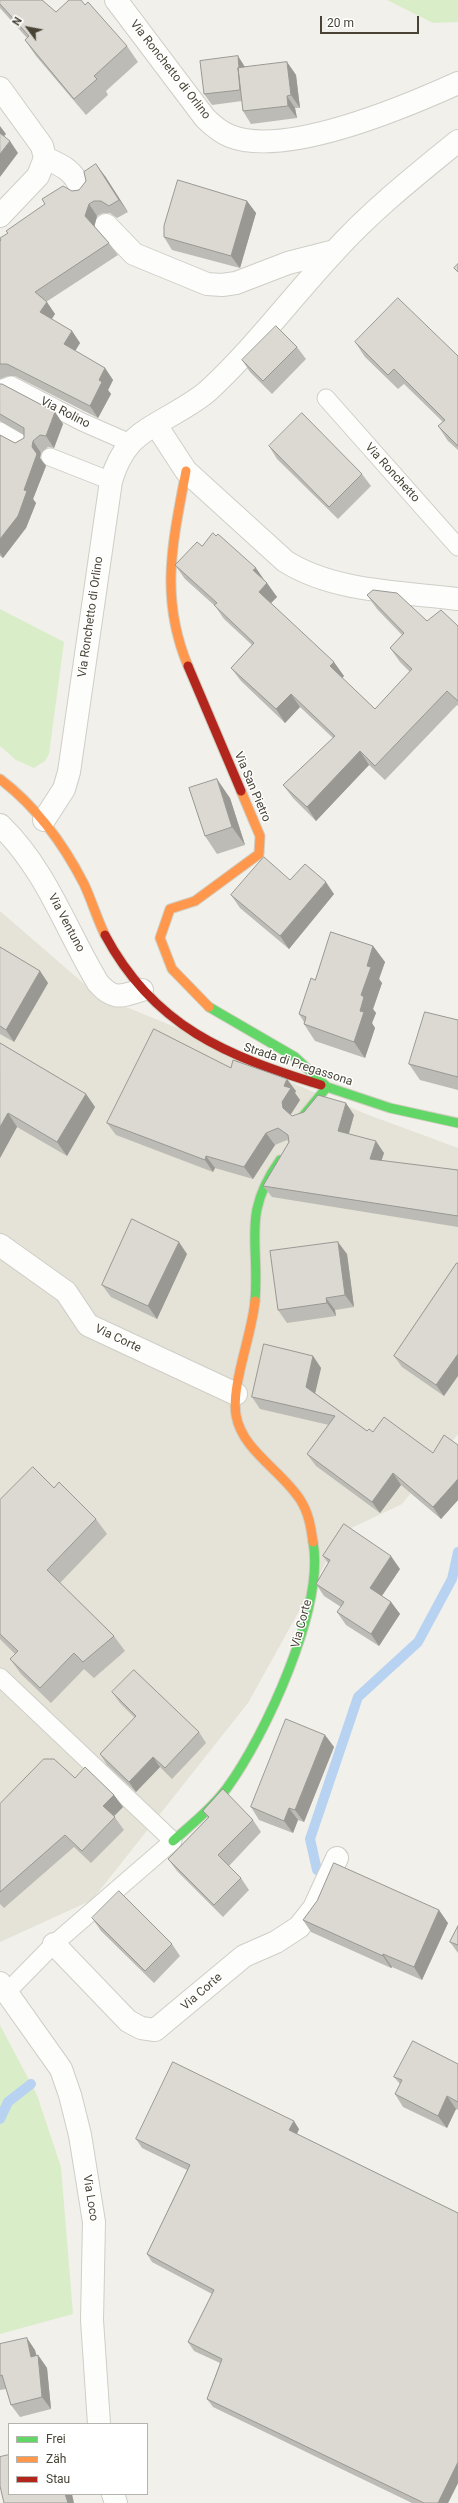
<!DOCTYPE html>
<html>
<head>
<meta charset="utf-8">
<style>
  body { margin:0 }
  #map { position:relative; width:458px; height:2503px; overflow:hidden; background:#f1f0ea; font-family:Roboto,sans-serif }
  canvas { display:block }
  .legend { position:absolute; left:8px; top:2423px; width:140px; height:72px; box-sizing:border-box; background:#fff; border:1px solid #b6b4ae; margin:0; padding:5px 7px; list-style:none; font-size:12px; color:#484335 }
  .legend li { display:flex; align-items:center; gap:8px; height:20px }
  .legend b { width:20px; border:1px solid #b6b4ae }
  .north { position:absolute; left:8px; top:8px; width:40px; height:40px; -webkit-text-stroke:3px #fff; paint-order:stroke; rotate:302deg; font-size:11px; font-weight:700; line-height:16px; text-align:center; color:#484335 }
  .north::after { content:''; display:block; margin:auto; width:14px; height:18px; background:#484335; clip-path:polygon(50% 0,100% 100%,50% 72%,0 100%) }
  .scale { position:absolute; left:320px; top:16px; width:99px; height:18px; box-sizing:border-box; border:2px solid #484335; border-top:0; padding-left:5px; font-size:12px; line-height:14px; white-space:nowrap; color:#484335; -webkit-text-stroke:3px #fff; paint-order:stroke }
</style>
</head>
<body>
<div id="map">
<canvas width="458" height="2503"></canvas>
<ul class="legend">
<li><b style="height:5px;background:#63d668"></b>Frei</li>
<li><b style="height:5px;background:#ff974d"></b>Zäh</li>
<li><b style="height:5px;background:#b3261e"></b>Stau</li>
</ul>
<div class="north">N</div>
<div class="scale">20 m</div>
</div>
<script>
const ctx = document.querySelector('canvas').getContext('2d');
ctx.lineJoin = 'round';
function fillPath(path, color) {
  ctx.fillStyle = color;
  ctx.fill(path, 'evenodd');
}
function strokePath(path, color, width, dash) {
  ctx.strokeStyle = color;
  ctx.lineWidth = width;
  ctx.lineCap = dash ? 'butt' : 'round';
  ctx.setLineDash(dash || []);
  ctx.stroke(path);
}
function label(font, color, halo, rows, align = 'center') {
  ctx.font = font + ' Roboto,sans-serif';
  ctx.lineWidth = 3;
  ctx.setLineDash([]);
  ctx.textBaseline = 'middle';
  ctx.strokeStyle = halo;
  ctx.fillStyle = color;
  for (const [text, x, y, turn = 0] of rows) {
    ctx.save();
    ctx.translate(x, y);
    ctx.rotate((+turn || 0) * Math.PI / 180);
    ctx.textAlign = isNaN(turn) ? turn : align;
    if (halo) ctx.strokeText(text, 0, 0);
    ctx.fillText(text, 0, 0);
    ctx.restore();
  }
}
fillPath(new Path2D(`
  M0,911L97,995L175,1027L250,1065L366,1114L458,1148V1434L402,1504L343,1532L248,1703L92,1900L0,1942Z`), '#e5e3d7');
fillPath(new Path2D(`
  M387,0H458V22L433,23Z
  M0,609L64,642L49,754L45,761L34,768L16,760L0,746Z
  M0,2025L37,2095L61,2167L73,2314L0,2334Z`), '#daedc9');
strokePath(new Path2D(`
  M317,1870L310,1839L358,1697L418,1642L452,1579L458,1552
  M0,2119L8,2102L31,2084`), '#b8d3f1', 10);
const lane = new Path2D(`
  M0,389L11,385L82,422L130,443
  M326,398L458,547
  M0,431L24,445
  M50,457L111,481
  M0,1677L173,1841L54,1944L7,1992`);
const street = new Path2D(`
  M116,0L205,118C212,125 220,132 230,136C285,158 405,107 458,83
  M0,88L42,146L45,158C64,166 74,171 82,191
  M0,216L38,176L45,158
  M106,225L134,254L207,284L222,285L236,283L288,263L335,251
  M156,425L186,471L285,561C333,592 402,592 458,599
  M44,820L64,789L69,772L111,481C115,468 121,454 130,444C147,424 188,410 210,389C255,347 292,297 334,252C371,211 415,176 458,141
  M0,825C46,869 66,930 98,983C114,1001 121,996 142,990
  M0,1245L66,1292L88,1325L236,1394
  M54,1944L128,2021L141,2028L155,2030L244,1956L276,1942L299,1927L314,1908L337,1858
  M0,1983L61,2069L70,2095L80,2135L94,2222L92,2320L99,2424
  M113,2494L116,2503`);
const fast = new Path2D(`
  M209,1007L295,1057L327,1087L303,1116
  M321,1085L390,1108L458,1123
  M255,1301C260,1241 241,1215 280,1160
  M173,1841C192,1824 212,1808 227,1788C265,1736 325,1607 313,1542`);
const slow = new Path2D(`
  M186,471C173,541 159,597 188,666
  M0,779C37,807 63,843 84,884C92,901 97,919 105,935
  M209,1007L172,969L160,938L170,909L195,901L259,854L260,836L241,791
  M255,1301C252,1335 231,1385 236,1415C242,1451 283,1471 301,1501C309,1514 311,1528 313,1542`);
const jam = new Path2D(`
  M188,666L241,791
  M105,935C154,1027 227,1056 321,1085`);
strokePath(lane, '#cfcec7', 19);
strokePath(street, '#cfcec7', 24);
strokePath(fast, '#d1cec1', 11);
strokePath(slow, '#d1cec1', 11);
strokePath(jam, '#d1cec1', 11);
strokePath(lane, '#fdfdfc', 17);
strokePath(street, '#fdfdfc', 22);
strokePath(fast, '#63d668', 9);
strokePath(slow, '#ff974d', 9);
strokePath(jam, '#b3261e', 9);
fillPath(new Path2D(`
  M0,0L56,12L85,5L127,46L138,62L106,91L108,95L86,115L36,56L25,40L27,38L0,8Z
  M238,56L245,68L287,62L296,75L300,108H295L297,118L251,124L243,111L242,101L212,105L204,94Z
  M105,176L128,212L117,218L110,213H103L97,216L94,226L109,243L118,255L46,302L55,314L52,319L72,331L80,343L75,351L105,368L113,380L108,390L111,394L98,418L15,376H8L0,379V241L72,191L79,190Z
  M247,201L256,213L240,268L172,250L164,237Z
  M355,342L458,356V450L448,441L438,426L443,422L404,384L398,389L365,357Z
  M297,347L306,359L272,394L250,372L242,360Z
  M0,384L55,412L63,424L54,448L48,447L41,453L40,458L46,466L33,499L36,503L26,528L3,558L0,556V435L15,443L24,438V435L0,421Z
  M269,446L362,474L371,486L338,519L277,459Z
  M216,536L267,583L277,597L271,603L344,676L342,678L375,709L410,672L400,662L390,648L402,635L377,609L367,595L427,621L458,626V706L457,705L385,780L369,765L316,821L293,798L283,785L333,738L300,707L285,723L241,681L231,668L252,645L224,619L215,606L185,579L175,565Z
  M230,798L245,845L217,854L205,836Z
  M290,880L334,894L289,949L240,908L231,895Z
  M373,946L385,962L379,979L382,983L373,1009L376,1013L372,1023L375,1028L365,1058L315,1041L304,1024V1022L299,1014L315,980Z
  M0,947L40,971L48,983L14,1042L0,1034Z
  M458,1020V1090L420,1080L409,1064Z
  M0,1043L86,1094L95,1107L67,1156L17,1127L0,1158Z
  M231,1068L296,1091L295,1093L300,1100L291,1114V1115L292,1116L354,1115L349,1134L384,1153L381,1161L458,1170V1227L272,1197L263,1186L289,1142L287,1140L275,1145L253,1179L215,1168L213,1172L116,1135L107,1123Z
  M187,1254L157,1319L111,1297L102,1285Z
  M347,1254L354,1307L335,1310L336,1316L287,1323L278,1310Z
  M457,1263L444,1396L402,1367L394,1356Z
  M313,1356L321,1368L315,1393L367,1431L373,1432L433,1453L458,1445V1500L441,1519L401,1485L380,1513L316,1466L307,1454L329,1425L260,1409L252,1397Z
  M54,1488L96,1519L107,1534L60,1583L114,1636L125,1651L94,1678L84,1669L51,1703L21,1674L10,1659L15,1654L0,1639V1500Z
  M323,1556L400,1569L382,1596L391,1602L400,1614L379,1646L346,1625L337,1612L341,1607L324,1596L316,1584L328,1563Z
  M112,1692L199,1732L206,1743L172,1779L160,1767L136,1792L107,1765L100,1754L135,1718L120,1703Z
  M325,1735L334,1747L304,1822L298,1820L293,1833L259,1820L251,1807Z
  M75,1778L114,1795L123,1807L114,1816L124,1830L91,1863L74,1847L4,1908L0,1904V1804Z
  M203,1811L253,1820L261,1832L229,1866L241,1878L249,1890L223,1917L177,1871L168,1859L208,1818Z
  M92,1918L172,1944L180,1956L154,1983L101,1931Z
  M303,1920L448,1923L422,1980L392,1967L391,1968L311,1932Z
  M458,1926V1953L450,1942Z
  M458,2064V2110L456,2109L447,2128L403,2107L395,2094L400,2084L394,2077Z
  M299,2129L297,2134L458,2213V2483L448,2503H412L213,2407L207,2399L220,2363L194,2351L188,2342L212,2294L152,2262L147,2254L187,2170L142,2148L136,2139Z
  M0,2344L35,2350L36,2356L38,2355L47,2368L51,2409L20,2417L11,2405L6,2389L0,2390Z`), '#bcbbb5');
fillPath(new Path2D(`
  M238,56L245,67L249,100L241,90Z
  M287,62L296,75L300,108L291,95Z
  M287,96L295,108L297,118L288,106Z
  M0,126L6,134L1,140L0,138Z
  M10,141L18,153L0,177V154Z
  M96,164L105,176L128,212L119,200Z
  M247,201L256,213L240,268L231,256Z
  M89,204L97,216L94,228L85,216Z
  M47,302L55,314L48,324L40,312Z
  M72,331L80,343L72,356L64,344Z
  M105,368L113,380L108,390L111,394L98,418L90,406L99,380Z
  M55,412L63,424L54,448L46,436Z
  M33,441L41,453L40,458L46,466L33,499L36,503L26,528L3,558L0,553V539L32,447Z
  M256,568L265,581L253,570Z
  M267,583L277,597L269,605L259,592Z
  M334,662L344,676L340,680L330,666Z
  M291,694L300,707L285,723L276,709Z
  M360,751L369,765L316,821L307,807Z
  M217,779L230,798L245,845L232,827Z
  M326,882L334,894L289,949L280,936Z
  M373,946L385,962L379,979L382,983L373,1009L376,1013L372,1023L375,1028L365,1058L354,1042L360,1011L361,995L367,966Z
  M40,971L48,983L14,1042L6,1030Z
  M287,1079L296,1091L295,1093L300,1100L291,1114V1120L283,1108L282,1102L284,1086Z
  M86,1094L95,1107L67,1156L57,1142Z
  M346,1103L354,1115L346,1143L338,1131Z
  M8,1113L17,1127L0,1158V1127Z
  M266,1133L275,1145L253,1179L244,1167Z
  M376,1141L384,1153L378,1171L370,1159Z
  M206,1156L215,1168L213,1172L205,1160Z
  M179,1242L187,1254L157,1319L148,1306Z
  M338,1242L347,1254L354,1307L345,1295Z
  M326,1298L335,1310L336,1316L327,1303Z
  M458,1354V1376L444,1396L436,1385Z
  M313,1356L321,1368L314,1398L306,1387Z
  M393,1473L401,1485L380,1513L372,1502Z
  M458,1479V1500L441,1519L433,1507Z
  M391,1556L400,1569L379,1600L370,1588Z
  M391,1602L400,1614L379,1646L371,1634Z
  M325,1735L334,1747L304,1822L295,1810Z
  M153,1757L160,1767L136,1792L129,1782Z
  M114,1795L123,1807L112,1818L103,1806Z
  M289,1808L298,1820L293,1833L284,1821Z
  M439,1910L448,1923L422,1980L414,1967Z
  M383,1954L392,1967L391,1968L383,1956Z
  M447,2096L456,2109L447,2128L438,2116Z
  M294,2121L299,2129L295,2138L289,2130Z
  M27,2338L35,2350L40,2369L31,2357Z
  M38,2355L47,2368L51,2409L42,2397Z
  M458,2462V2483L448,2503H438Z
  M65,2494H72L74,2503H68Z`), '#999893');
const building = new Path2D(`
  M0,0H42L56,12L69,0H81L85,5L88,2L127,46L94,76L97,79L74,99L25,40L29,36L0,4Z
  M238,56L239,68H238L240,90L204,94L200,61Z
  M287,62L291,95L287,96L288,106L243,111L238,68Z
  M0,133L10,141L0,154Z
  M96,164L119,200L109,206L101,201H94L89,204L85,216L109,243L35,292L47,302L40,312L72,331L64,344L105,368L99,380L102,382L90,406L7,364H0V241L1,240L0,238L8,233L6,231L45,204L42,199L63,186L72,191L79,190L86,181L84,172Z
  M178,180L247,201L231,256L164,237V226Z
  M458,264V272L454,268Z
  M398,298L458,356V446L438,426L445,420L394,369L388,375L355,342Z
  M276,326L297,347L263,381L242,360Z
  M0,384H2L55,412L46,436L40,435L33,441L32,447L37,454L24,490L27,491L18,516L0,539V435L15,443L24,438V428L0,414Z
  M302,413L362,474L329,507L269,446Z
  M213,533L216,536L218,534L256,568L253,570L267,583L259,592L334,662L330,666L375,709L412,669L390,648L404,633L367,595L373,590L397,593L427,621L441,610L458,626V701L447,691L375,766L360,751L307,807L283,785L335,736L291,694L276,709L231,668L254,643L214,605L217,603L175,565L197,542L202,546Z
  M217,779L232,827L205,836L189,788Z
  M264,857L290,880L305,864L326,882L280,936L231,895Z
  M331,932L373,946L367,966L371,967L361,995L364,997L360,1011L364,1012L354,1042L304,1024L306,1017L299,1014L311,978L315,980Z
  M0,947L40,971L6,1030L0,1026Z
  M425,1012L458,1020V1077L409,1064Z
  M154,1029L231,1068L233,1060L287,1079L284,1086L291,1088L282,1102L283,1108L292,1116L304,1112L318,1095L346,1103L338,1131L376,1141L370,1159L458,1170V1216L263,1186L289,1142L288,1135L278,1128L266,1133L244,1167L206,1156L205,1160L107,1123Z
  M0,1043L86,1094L57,1142L8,1113L0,1127Z
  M132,1219L179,1242L148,1306L102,1285Z
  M338,1242L345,1295L326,1298L327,1303L278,1310L270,1251Z
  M457,1263L458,1264V1354L436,1385L394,1356Z
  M264,1344L313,1356L306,1387L367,1431L369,1429L373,1432L384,1417L433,1453L444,1435L458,1445V1479L433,1507L393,1473L372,1502L307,1454L335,1416L252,1397Z
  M33,1467L54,1488L59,1482L96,1519L47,1570L114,1636L83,1662L74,1653L40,1688L10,1659L18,1651L0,1634V1500Z
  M344,1524L391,1556L370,1588L391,1602L371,1634L337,1612L344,1602L316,1584L330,1560L323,1556Z
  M134,1670L199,1732L165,1768L153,1757L129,1782L100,1754L136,1716L112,1692Z
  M286,1719L325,1735L295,1810L289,1808L284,1821L251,1807Z
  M44,1759H54L75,1778L85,1767L114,1795L103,1806L115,1817L82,1851L65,1835L0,1892V1804Z
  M223,1789L253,1820L218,1855L241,1878L214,1905L168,1859L209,1817L203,1811Z
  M334,1863L439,1910L414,1967L383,1954V1956L303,1920L317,1901Z
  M119,1891L172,1944L145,1971L92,1918Z
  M458,1926V1945L450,1942Z
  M413,2041L458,2064V2102L447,2096L438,2116L395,2094L402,2080L394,2077Z
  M173,2062L294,2121L289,2130L458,2213V2462L438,2503H424L207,2399L222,2359L188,2342L214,2290L147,2254L190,2165L136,2139Z
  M27,2338L31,2357L38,2355L42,2397L11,2405L2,2375L0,2376V2344Z
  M9,2455V2494H65L68,2503H4L0,2486V2457Z`);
fillPath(building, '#dbd9d2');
strokePath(building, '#999893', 1);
label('12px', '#484335', '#fff', [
  ["Via Ronchetto di Orlino",170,70,52],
  ["Via Rolino",65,413,27],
  ["Via Ronchetto",392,473,48],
  ["Via Ronchetto di Orlino",91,617,-82],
  ["Via San Pietro",252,787,67],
  ["Via Ventuno",66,923,62],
  ["Strada di Pregassona",298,1065,18],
  ["Via Corte",118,1339,25],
  ["Via Corte",302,1624,-75],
  ["Via Corte",202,1992,-41],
  ["Via Loco",90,2198,81]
]);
</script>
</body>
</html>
